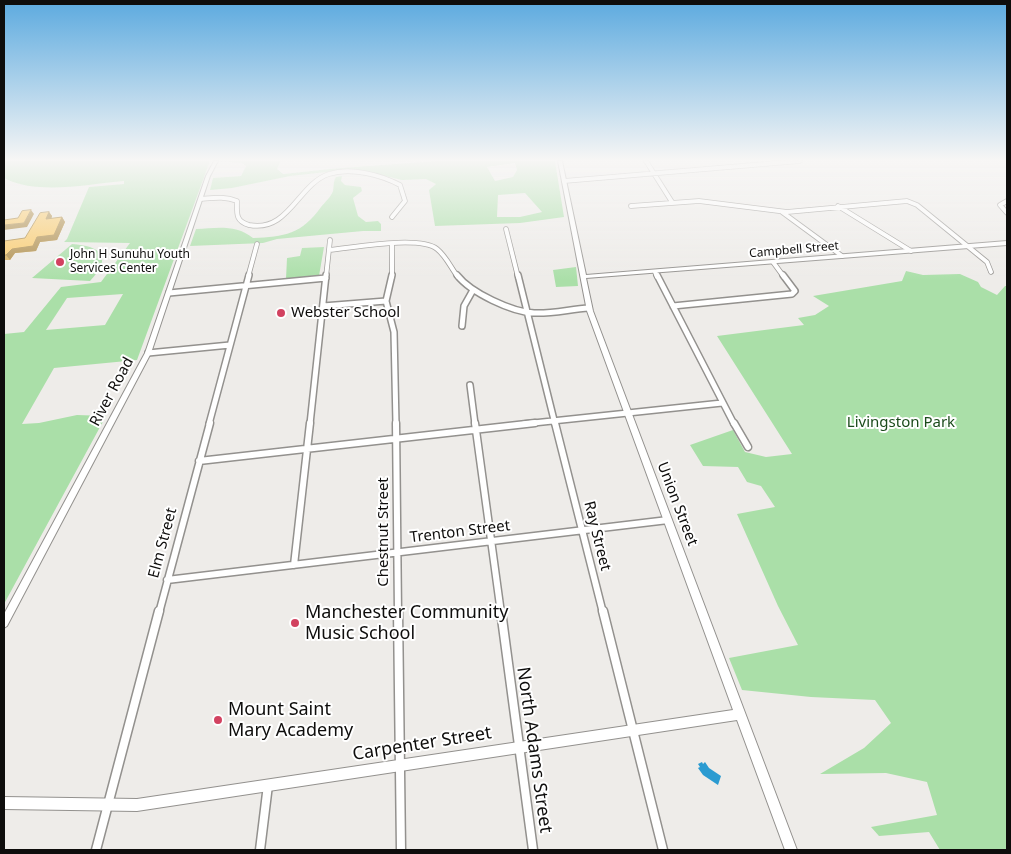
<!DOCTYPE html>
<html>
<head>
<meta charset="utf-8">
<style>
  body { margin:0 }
  #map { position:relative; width:1011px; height:854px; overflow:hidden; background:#eeece9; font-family:"Noto Sans",sans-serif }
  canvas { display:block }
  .frame { position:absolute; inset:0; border:5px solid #0e0d0c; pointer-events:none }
</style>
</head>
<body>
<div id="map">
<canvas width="1011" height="854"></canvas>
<div class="frame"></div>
</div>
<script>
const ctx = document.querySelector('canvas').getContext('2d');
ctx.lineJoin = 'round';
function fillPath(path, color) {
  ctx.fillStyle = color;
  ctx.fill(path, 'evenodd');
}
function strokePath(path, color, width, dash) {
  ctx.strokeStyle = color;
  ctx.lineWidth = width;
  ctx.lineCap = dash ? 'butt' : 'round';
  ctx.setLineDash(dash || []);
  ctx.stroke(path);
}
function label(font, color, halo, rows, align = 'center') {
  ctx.font = font + ' "Noto Sans",sans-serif';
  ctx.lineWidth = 4;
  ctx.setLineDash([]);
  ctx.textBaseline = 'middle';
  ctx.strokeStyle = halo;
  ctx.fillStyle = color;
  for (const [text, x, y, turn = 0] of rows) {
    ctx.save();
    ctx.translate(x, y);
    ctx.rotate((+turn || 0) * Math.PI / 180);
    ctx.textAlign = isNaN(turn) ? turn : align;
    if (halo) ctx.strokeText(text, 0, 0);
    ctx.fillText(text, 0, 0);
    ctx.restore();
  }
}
fillPath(new Path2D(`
  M4,161H210L137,360L54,368L22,424L39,423L77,415L106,416L4,604V334L24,332L61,287L101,282L130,243L64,242L67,239L89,187L124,184V181C88,184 39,195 6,179L4,177ZM123,294L105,325L46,330L67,298Z
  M220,161H281L277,169L283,174L340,168L438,161H555L564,217L520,223L435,226L429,190L436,184L426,179L402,180L355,169L290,176L232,188L210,190L213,178L241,176L246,166L242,163ZM515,163L517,170L513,177L495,181L487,167ZM525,193L542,212L520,217H497L498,195Z
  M342,176L341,181L345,185L361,187L362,191L353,198L358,216L366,222L378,221L381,224V231H363L277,239L263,243L190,246L196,229C216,228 236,224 253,238C284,237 302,234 321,207C324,203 331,197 333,191C334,186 333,182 336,177Z
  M72,244C100,246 114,256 90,281L32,278Z
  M324,247L319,276L286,279L287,258L300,256L302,248Z
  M576,267L578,286L556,287L553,270Z
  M906,271L923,275L960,274L978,282L981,287L997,295L1005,286H1007V850H940L929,832L879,836L871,827L937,815L927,782L886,773L820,774L864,748L891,723L875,700L811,697L742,690L729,658L798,645L778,606L737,514L775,507L761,486L747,482L738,467L703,466L690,445L733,430L745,452L766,457L792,454L717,336L804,325L798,318L815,315L829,306L813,296L902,281Z`), '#aadfa8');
fillPath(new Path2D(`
  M702,762L703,764L705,762L709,768L721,776L718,785L703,775L698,768L700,767L698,764Z`), '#2b9bd1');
const streetFar3 = new Path2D(`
  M646,161L672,202
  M564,181L800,161
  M201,199C213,198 225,196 237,201C237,213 235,221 249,225C289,233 298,184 329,174C351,167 381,175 400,185L405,201L392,217
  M1007,201L1000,205L1007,213
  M631,206L699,201L787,212L907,201L917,205L987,262L991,272
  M838,206L911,251
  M782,212L842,256
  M506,229L518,277
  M329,250C352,248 419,235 437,249C446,256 451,268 458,277
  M773,262L784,277
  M655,272L657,277
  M248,277L257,244
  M326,277L330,240
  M392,277V244`);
const streetFar2 = new Path2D(`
  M392,275L386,301L394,332L396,424
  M457,275C471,293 512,312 534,313C552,314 571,309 589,308
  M518,275L555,424
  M657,275L734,424
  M169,293L326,278
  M323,306L386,301
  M673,306L792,294L795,291L783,275
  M462,326L464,306L473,290
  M148,353L230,345
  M470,385L475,424
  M209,424L249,275
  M310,424L326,275
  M524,424L722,403`);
const streetFar1 = new Path2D(`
  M396,423L398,613
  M475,423L501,613
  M555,423L603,613
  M734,423L748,447
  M199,461L535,423
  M294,565L310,423
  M167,580L668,520
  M159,613L210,423`);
const street = new Path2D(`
  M398,611L401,850
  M501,611L533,850
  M603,611L663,850
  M96,850L159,611
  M260,850L268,785`);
const secondary = new Path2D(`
  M214,161H218L210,176L151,353L7,626L4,628V614L145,353L206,176Z
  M558,161H562L586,275L1007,241V245L586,278L593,311L797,850H785L737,720L137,811L4,809V797L137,799L733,710L587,311Z`);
strokePath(streetFar3, '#93918e', 5.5);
strokePath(streetFar2, '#93918e', 8);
strokePath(streetFar1, '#93918e', 9);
strokePath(street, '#93918e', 11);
strokePath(secondary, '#93918e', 2);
strokePath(streetFar3, '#fff', 4);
strokePath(streetFar2, '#fff', 5);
strokePath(streetFar1, '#fff', 6);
strokePath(street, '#fff', 8);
fillPath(secondary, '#fff');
fillPath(new Path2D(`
  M49,212L52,216L51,219L62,217L65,222L57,240L40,242L36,251L15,253L10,260H4V241L25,238Z`), '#d7af5d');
fillPath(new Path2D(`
  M31,210L34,214L27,227L4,230V225L24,223Z
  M49,212L52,216L50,224L46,219Z
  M62,217L65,222L57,240L40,242L36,251L15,253L10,260L6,255L12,249L37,237Z`), '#af8e4c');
const building = new Path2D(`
  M31,210L24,223L4,225V220L18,218L22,211Z
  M49,212L46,219L62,217L54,235L37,237L33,246L12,249L6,255H4V241L25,238L40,213Z`);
fillPath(building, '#facb6c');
strokePath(building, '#af8e4c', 1);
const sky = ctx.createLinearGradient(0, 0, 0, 281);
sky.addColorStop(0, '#5caadf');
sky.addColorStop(0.57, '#f7f6f5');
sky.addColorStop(1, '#f7f6f500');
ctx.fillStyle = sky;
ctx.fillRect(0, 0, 1011, 281);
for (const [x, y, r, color] of [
  [60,262,5,"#d24260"],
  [281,313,5,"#d24260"],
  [295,623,5,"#d24260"],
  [218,720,5,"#d24260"]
]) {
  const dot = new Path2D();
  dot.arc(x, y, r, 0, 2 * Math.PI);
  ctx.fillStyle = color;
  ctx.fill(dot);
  strokePath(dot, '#fff', 2);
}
label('12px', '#0e0d0c', '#fff', [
  ["Campbell Street",794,250,-5]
]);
label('12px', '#0e0d0c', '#fff', [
  ["John H Sunuhu Youth",70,255],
  ["Services Center",70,269]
], 'left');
label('15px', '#0e0d0c', '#fff', [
  ["Webster School",291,313]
], 'left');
label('15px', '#0e0d0c', '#fff', [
  ["River Road",112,392,-62],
  ["Union Street",677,504,69],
  ["Chestnut Street",384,532,-90],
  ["Trenton Street",460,532,-7],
  ["Ray Street",597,536,76],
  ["Elm Street",163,543,-75]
]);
label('15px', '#1b4b1b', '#fff', [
  ["Livingston Park",901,423]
]);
label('18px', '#0e0d0c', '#fff', [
  ["Manchester Community",305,613],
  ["Music School",305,634],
  ["Mount Saint",228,710],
  ["Mary Academy",228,731]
], 'left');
label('18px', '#0e0d0c', '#fff', [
  ["Carpenter Street",422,744,-9],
  ["North Adams Street",534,750,82]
]);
</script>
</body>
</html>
